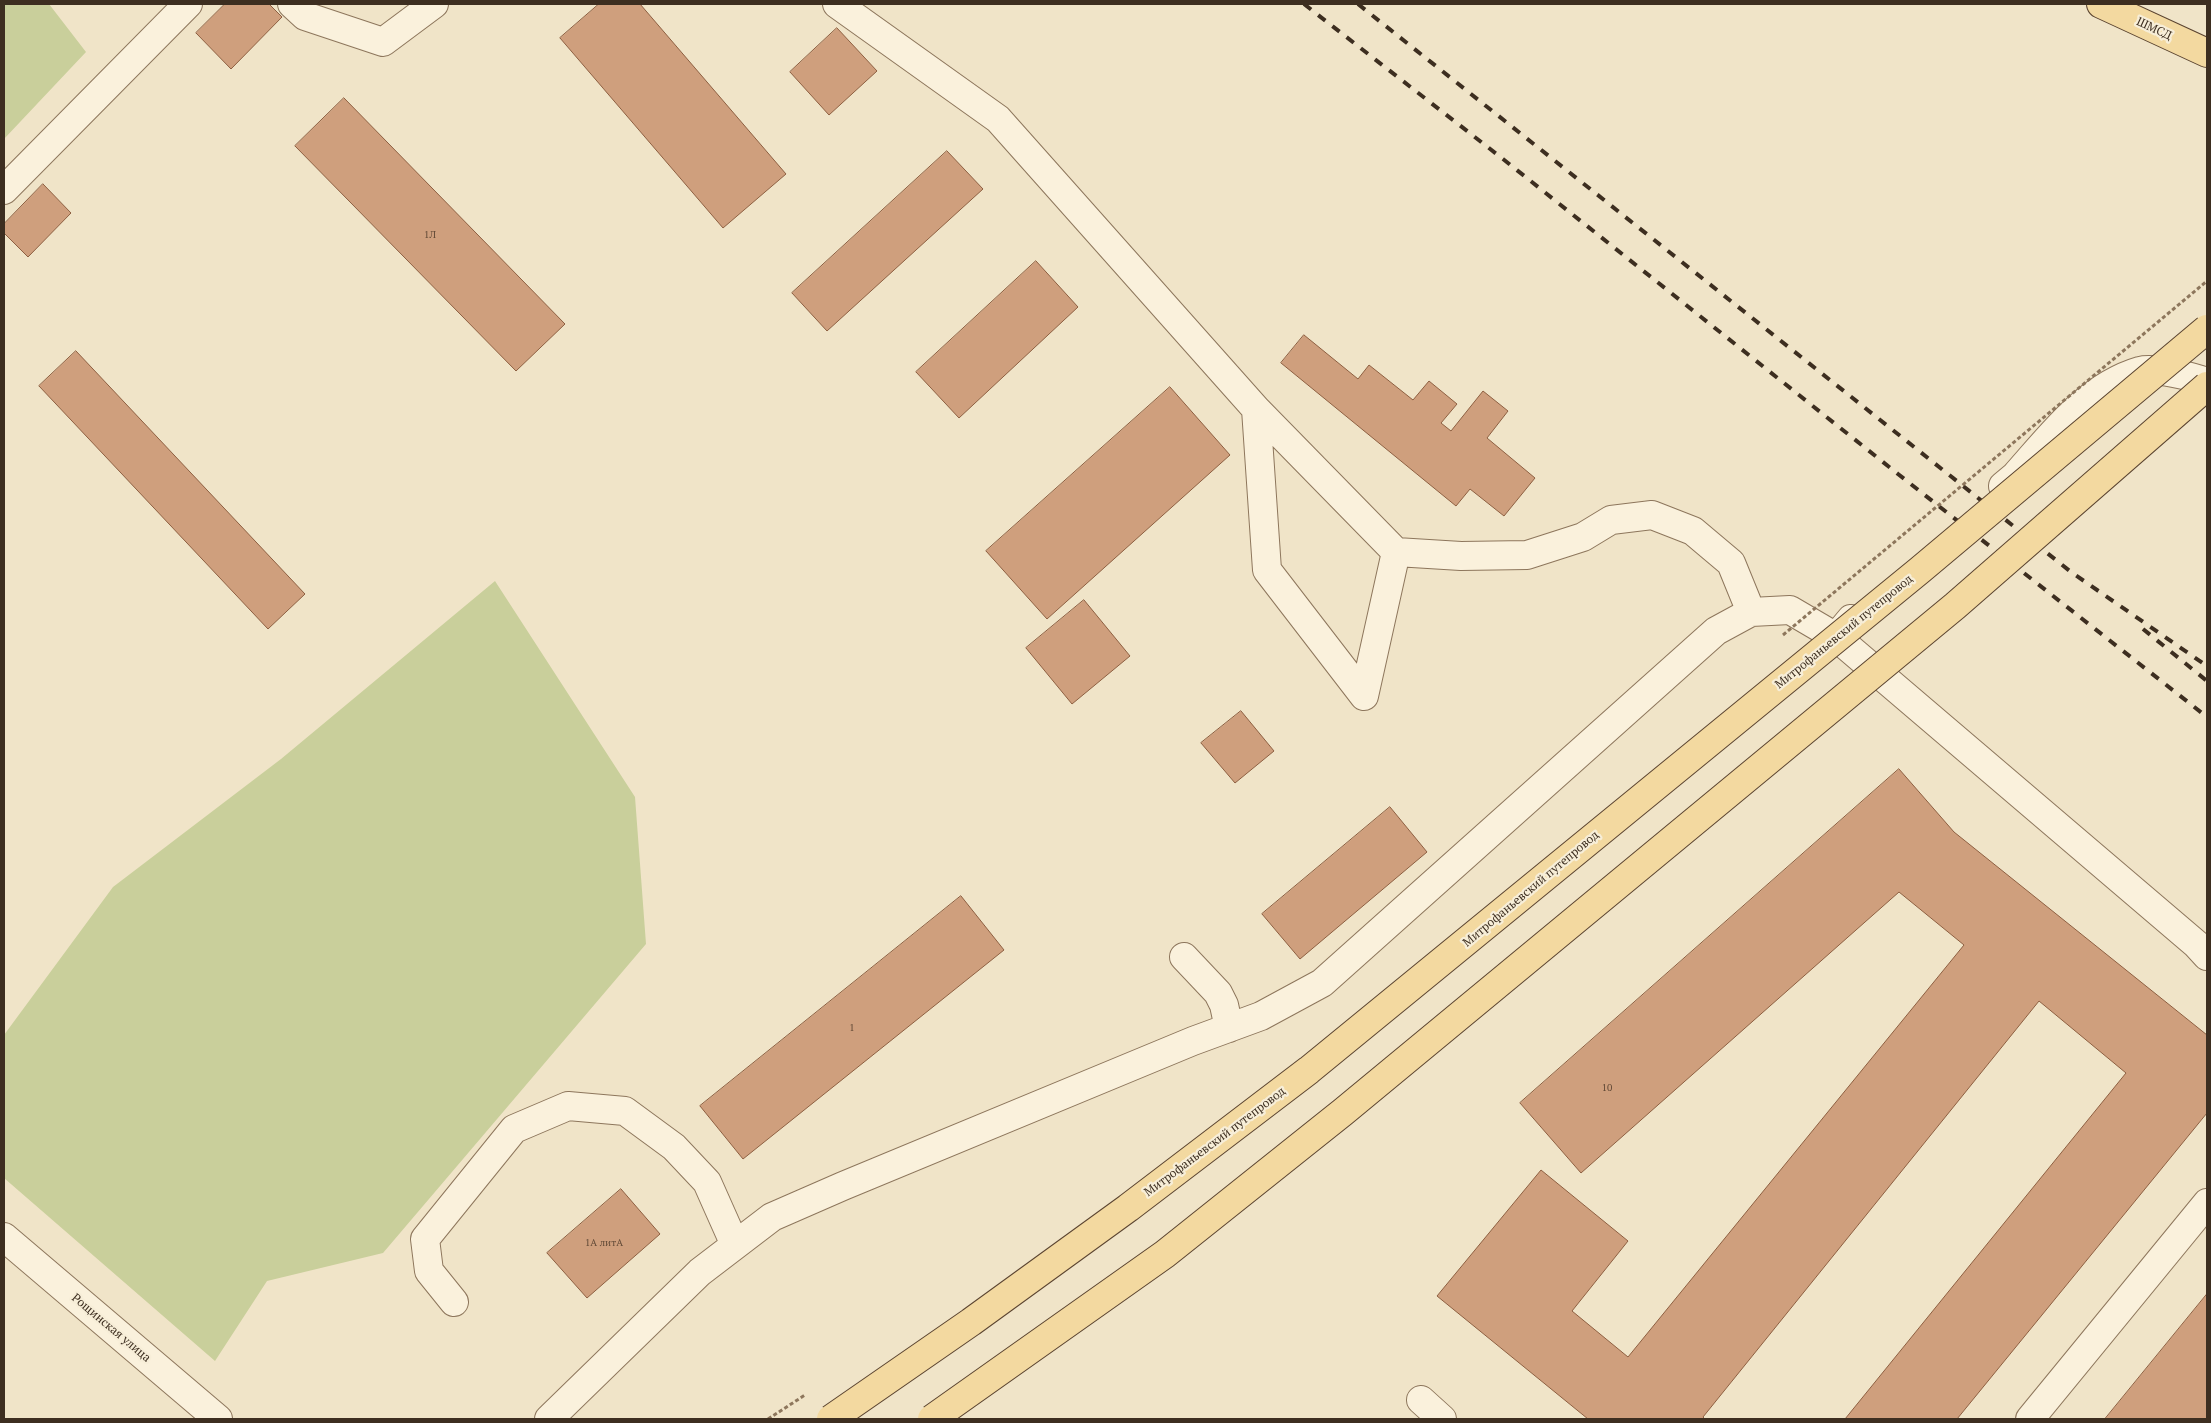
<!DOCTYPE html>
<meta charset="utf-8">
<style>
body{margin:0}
#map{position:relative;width:2211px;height:1423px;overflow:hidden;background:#f0e4c8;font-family:"PT Serif",serif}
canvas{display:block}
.frame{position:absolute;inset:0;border:5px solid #3d2e20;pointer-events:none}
</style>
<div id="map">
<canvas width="2211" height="1423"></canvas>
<div class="frame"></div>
</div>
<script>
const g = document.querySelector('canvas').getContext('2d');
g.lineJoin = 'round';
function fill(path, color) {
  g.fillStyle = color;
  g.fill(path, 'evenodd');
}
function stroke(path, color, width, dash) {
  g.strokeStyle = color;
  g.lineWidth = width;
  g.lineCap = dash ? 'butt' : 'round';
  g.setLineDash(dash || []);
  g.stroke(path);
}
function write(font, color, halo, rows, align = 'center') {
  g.font = font + ' "PT Serif",serif';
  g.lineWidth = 4.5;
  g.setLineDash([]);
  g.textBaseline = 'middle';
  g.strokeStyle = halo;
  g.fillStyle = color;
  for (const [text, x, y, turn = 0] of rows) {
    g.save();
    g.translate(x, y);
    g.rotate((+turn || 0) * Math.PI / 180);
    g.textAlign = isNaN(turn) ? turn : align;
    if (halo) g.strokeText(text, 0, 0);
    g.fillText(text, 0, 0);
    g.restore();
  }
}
fill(new Path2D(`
 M4,4H49L86,52L4,139Z
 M495,581L635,797L646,944L383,1253L267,1281L215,1361L4,1178V1035L113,887L281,759Z`), '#c9cf9b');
const building = new Path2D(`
 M225,4H269L282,17L231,69L196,33Z
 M599,4H640L786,174L723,228L560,38Z
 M837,28L877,71L829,115L790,72Z
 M344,98L565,324L516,371L295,146Z
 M947,151L983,189L827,331L792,293Z
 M43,184L71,213L28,257L4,233V224Z
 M1036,261L1078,307L959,418L916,372Z
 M1304,335L1358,379L1369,365L1413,400L1429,381L1457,404L1441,423L1451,431L1483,391L1508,411L1487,438L1535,478L1504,516L1470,489L1456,506L1281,363Z
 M76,351L305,594L268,629L39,386Z
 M1170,387L1230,455L1047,619L986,551Z
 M1084,600L1130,656L1072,704L1026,648Z
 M1241,711L1274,751L1235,783L1201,743Z
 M1899,769L1954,832L2207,1035V1113L1957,1419H1845L2126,1073L2039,1001L1703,1417L1705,1419H1588L1437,1296L1541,1170L1628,1241L1572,1311L1628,1357L1964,945L1899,892L1581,1173L1520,1103Z
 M1390,807L1427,852L1300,959L1262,914Z
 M961,896L1004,950L743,1159L700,1106Z
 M621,1189L660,1234L587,1298L547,1253Z
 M2207,1294V1419H2105Z`);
fill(building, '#cf9f7d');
stroke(building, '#8d5f41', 1);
const minor = new Path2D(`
 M292,4L305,16L383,42L434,4
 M837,4L998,119L1256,409L1396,552L1364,696
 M4,190L188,4
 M1256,409L1267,570L1364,696
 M2003,486L2015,476C2051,436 2086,387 2140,371C2155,367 2193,377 2207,382
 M1396,552L1461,556L1527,555L1583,537L1611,520L1652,515L1693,531L1731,563L1751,612
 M1836,637L2196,944L2207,956
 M1184,957L1218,993L1224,1005L1229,1028
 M4,1237L218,1419
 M454,1302L429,1271L425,1239L514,1129L568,1106L625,1111L674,1147L707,1182L735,1245
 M1421,1400L1442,1419
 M549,1419L700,1272L772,1217L843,1186L1193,1041L1261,1016L1322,983L1716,631L1751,612L1790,610L1836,637L1851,619
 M2030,1419L2207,1203`);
const major = new Path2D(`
 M2101,4L2207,53`);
stroke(minor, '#8d765c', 30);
stroke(major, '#5b4430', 30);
stroke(minor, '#faf1dc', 28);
stroke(major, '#f3d9a0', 28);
stroke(new Path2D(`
 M1304,4L1503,159L1898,474L2207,717
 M1358,4L2071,572L2207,666
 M2143,629L2207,681`), '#3d2e20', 4, [9, 9]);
const majorBridge = new Path2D(`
 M831,1419L971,1322L1128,1208L1309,1070L1920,570L2207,329
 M932,1419L1165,1254L1343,1112L1955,606L2207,386`);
stroke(majorBridge, '#5b4430', 30, []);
stroke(new Path2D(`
 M1783,635L2207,281
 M768,1419L805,1395`), '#8d765c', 3, [4, 2.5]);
stroke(majorBridge, '#f3d9a0', 28);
write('10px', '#624a37', null, [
 ["1Л",430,235],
 ["1",852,1028],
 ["10",1607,1088],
 ["1А литА",604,1243]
]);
write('12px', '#3d2e20', '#f7eed8', [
 ["ШМСД",2154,29,25],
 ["Митрофаньевский путепровод",1844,632,-39],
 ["Митрофаньевский путепровод",1531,889,-40],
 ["Митрофаньевский путепровод",1215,1142,-37],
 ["Рощинская улица",111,1328,40]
]);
</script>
